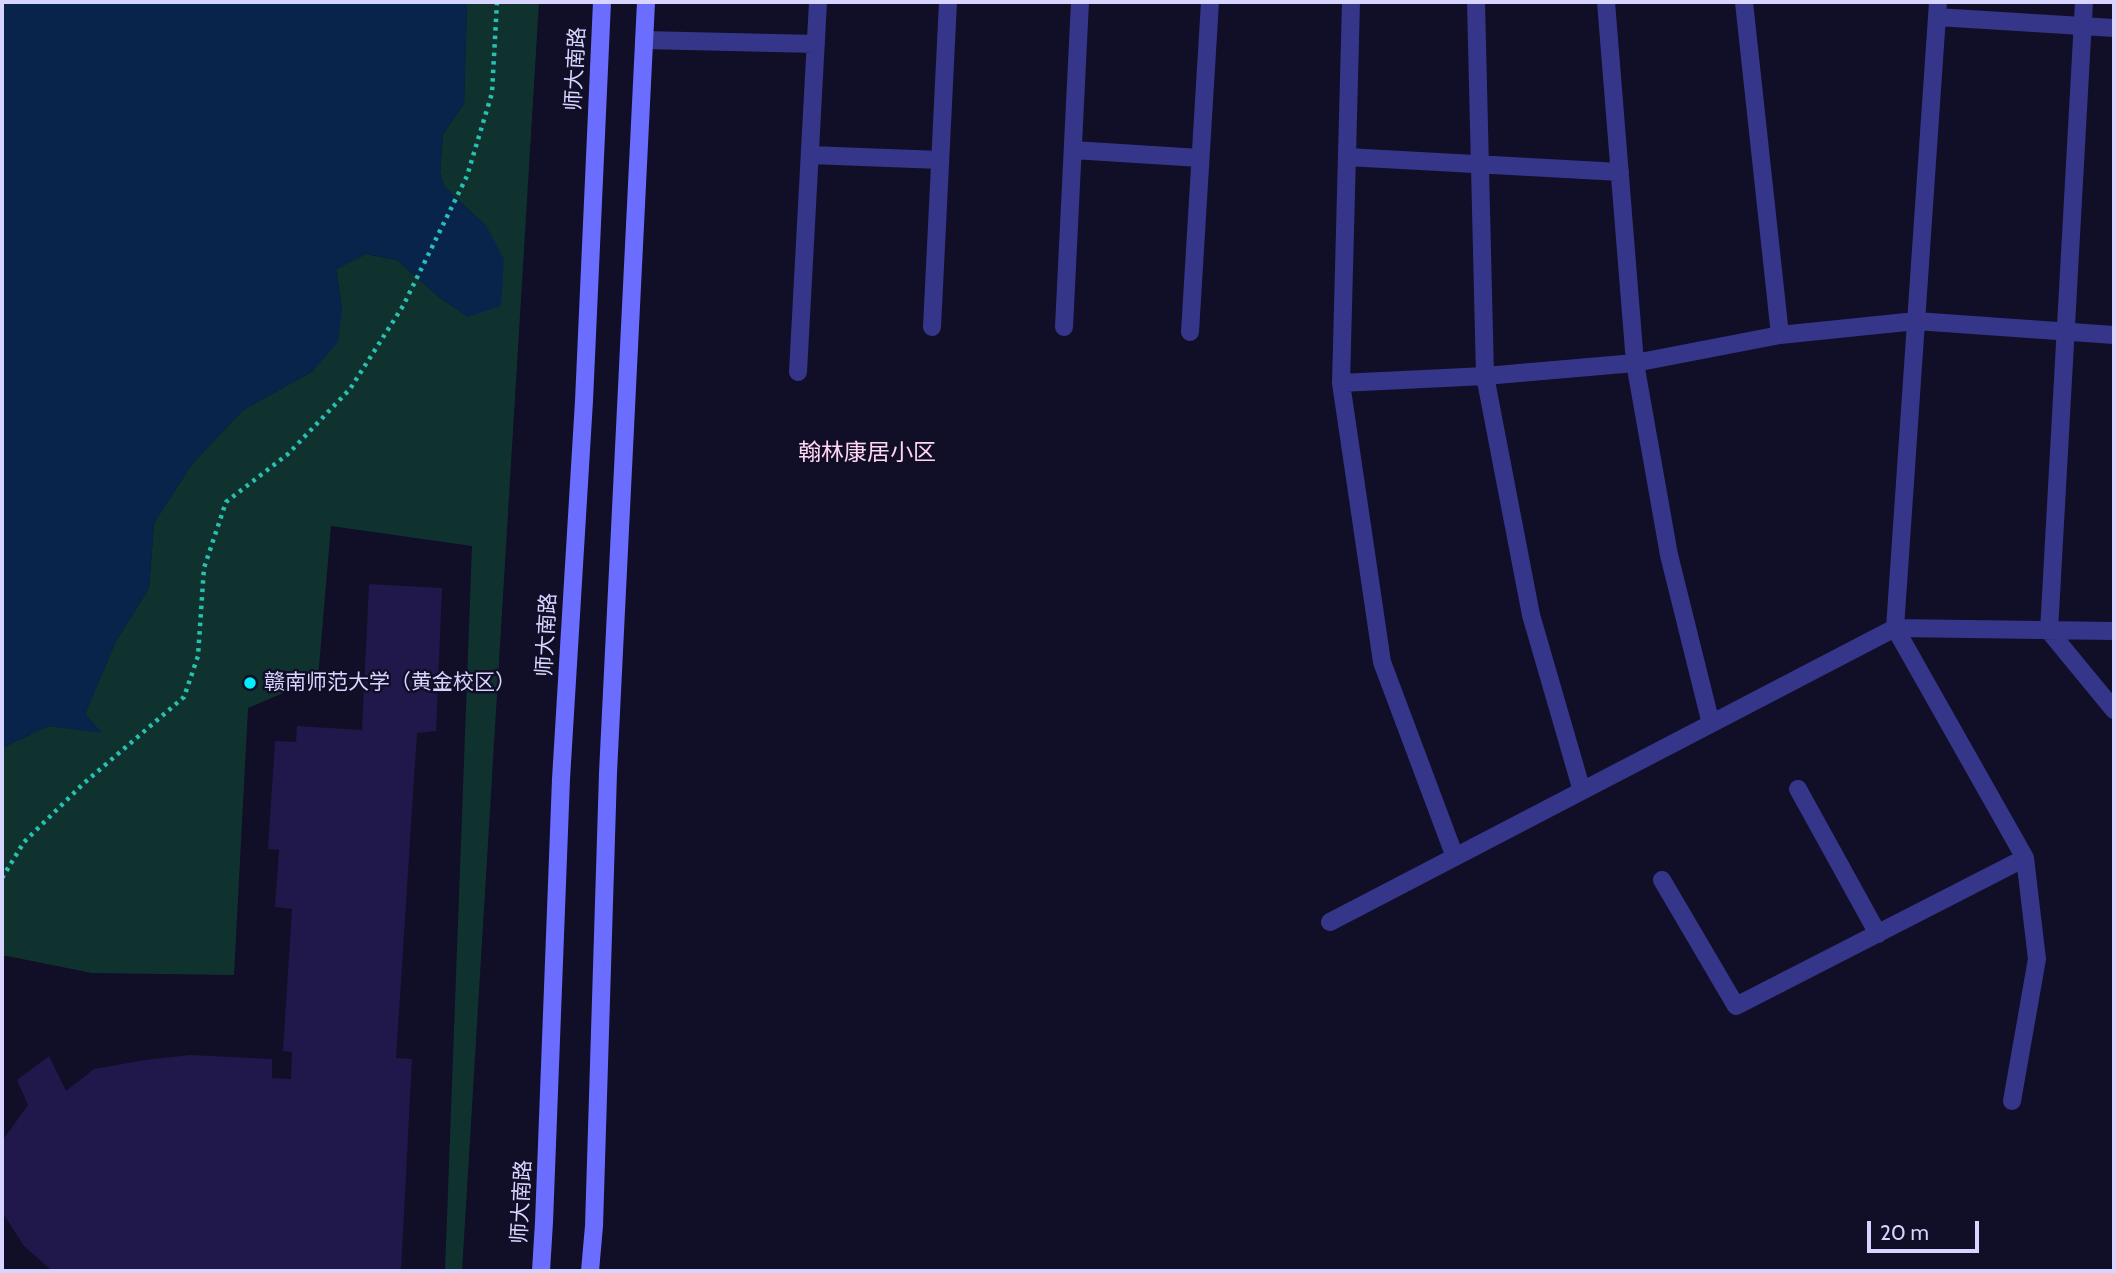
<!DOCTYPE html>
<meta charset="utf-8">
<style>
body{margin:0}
#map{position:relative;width:2116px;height:1273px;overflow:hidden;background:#110e27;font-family:Cabin,sans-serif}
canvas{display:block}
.frame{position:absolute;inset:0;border:4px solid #d7d4ff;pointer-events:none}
.scale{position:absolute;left:1867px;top:1221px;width:112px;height:32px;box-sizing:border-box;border:4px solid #d7d4ff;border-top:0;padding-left:9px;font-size:21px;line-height:24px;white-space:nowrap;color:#d7d4ff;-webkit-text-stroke:5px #110e27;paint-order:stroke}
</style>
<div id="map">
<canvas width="2116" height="1273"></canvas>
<div class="frame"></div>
<div class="scale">20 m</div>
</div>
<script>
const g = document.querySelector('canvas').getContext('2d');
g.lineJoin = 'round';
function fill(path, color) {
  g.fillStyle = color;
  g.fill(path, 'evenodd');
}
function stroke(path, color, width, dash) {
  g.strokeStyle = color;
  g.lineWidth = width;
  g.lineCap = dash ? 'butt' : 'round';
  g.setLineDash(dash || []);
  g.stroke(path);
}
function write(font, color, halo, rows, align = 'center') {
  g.font = font + ' Cabin,"Noto Sans SC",sans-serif';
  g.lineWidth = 5;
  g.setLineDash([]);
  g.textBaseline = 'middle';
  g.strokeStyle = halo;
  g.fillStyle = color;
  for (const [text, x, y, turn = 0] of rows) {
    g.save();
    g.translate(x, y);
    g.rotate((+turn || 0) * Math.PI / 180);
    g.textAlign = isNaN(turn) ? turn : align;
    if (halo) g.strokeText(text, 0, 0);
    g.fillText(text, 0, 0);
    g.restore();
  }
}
fill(new Path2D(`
 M467,2H539L462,1271H445L472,546L331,526L318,678L248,708L234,975L92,973L2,955V748L48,726L101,732L85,714L116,641L149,588L154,523L192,464L243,410L313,371L342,309L336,269L366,254L397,260L440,298L467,316L487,227L444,186L440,173L443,134L464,104Z`), '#10322f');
fill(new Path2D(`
 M2,2H467L464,104L443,134L440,173L444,186L487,227L504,259L501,306L468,317L440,298L397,260L366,254L336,269L342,309L338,342L313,371L243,410L192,464L154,523L149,588L116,641L85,714L102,733L48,726L2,748Z`), '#09244b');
fill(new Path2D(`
 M369,584L442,588L436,731L417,733L396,1058L412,1059L401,1271H52L24,1246L2,1212V1141L28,1105L17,1080L49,1056L66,1091L94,1069L145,1060L190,1055L272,1059V1078L291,1079L292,1052L283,1051L292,909L275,907L279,850L268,849L275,741L296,742L297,726L362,730Z`), '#20184a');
stroke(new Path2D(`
 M2,878L24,842L83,784L184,697L198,656L204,568L226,502L288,454L350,389L403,306L467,176L492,93L497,2`), '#27c0b1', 4.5, [3.5, 5]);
stroke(new Path2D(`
 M1351,2L1341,383L1382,662L1455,857
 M1476,2L1485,376L1531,615L1582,791
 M1606,2L1635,363L1669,555L1711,724
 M1744,2L1780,335
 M1938,2L1895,628L2025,858L2037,959L2012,1101
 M2084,2L2049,631L2114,710
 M1937,17L2114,28
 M644,40L816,44
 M1073,150L1200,158
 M810,155L940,160
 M1347,157L1620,172
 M932,327L948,2
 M1064,327L1080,2
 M1190,332L1210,2
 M798,372L818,2
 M1341,383L1485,376L1635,363L1780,335L1916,321L2114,335
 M1798,789L1878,934
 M1662,880L1736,1006L2025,858
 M1330,922L1895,628L2114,631`), '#353689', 18);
stroke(new Path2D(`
 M541,1271L544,1222L561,779L584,401L602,2
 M590,1271L594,1226L608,773L646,2`), '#6b6dff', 18);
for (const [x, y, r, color] of [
 [250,683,7,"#00f0ff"]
]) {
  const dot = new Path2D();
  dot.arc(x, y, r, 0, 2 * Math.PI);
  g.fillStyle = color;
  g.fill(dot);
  stroke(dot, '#110e27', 2.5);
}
write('21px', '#d7d4ff', '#110e27', [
 ["师大南路",576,69,-87],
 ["师大南路",547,635,-87],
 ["师大南路",522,1202,-87]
]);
write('21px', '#d7d4ff', '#110e27', [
 ["赣南师范大学（黄金校区）",264,683]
], 'left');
write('23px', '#ffd6f2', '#110e27', [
 ["翰林康居小区",867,453]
]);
</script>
